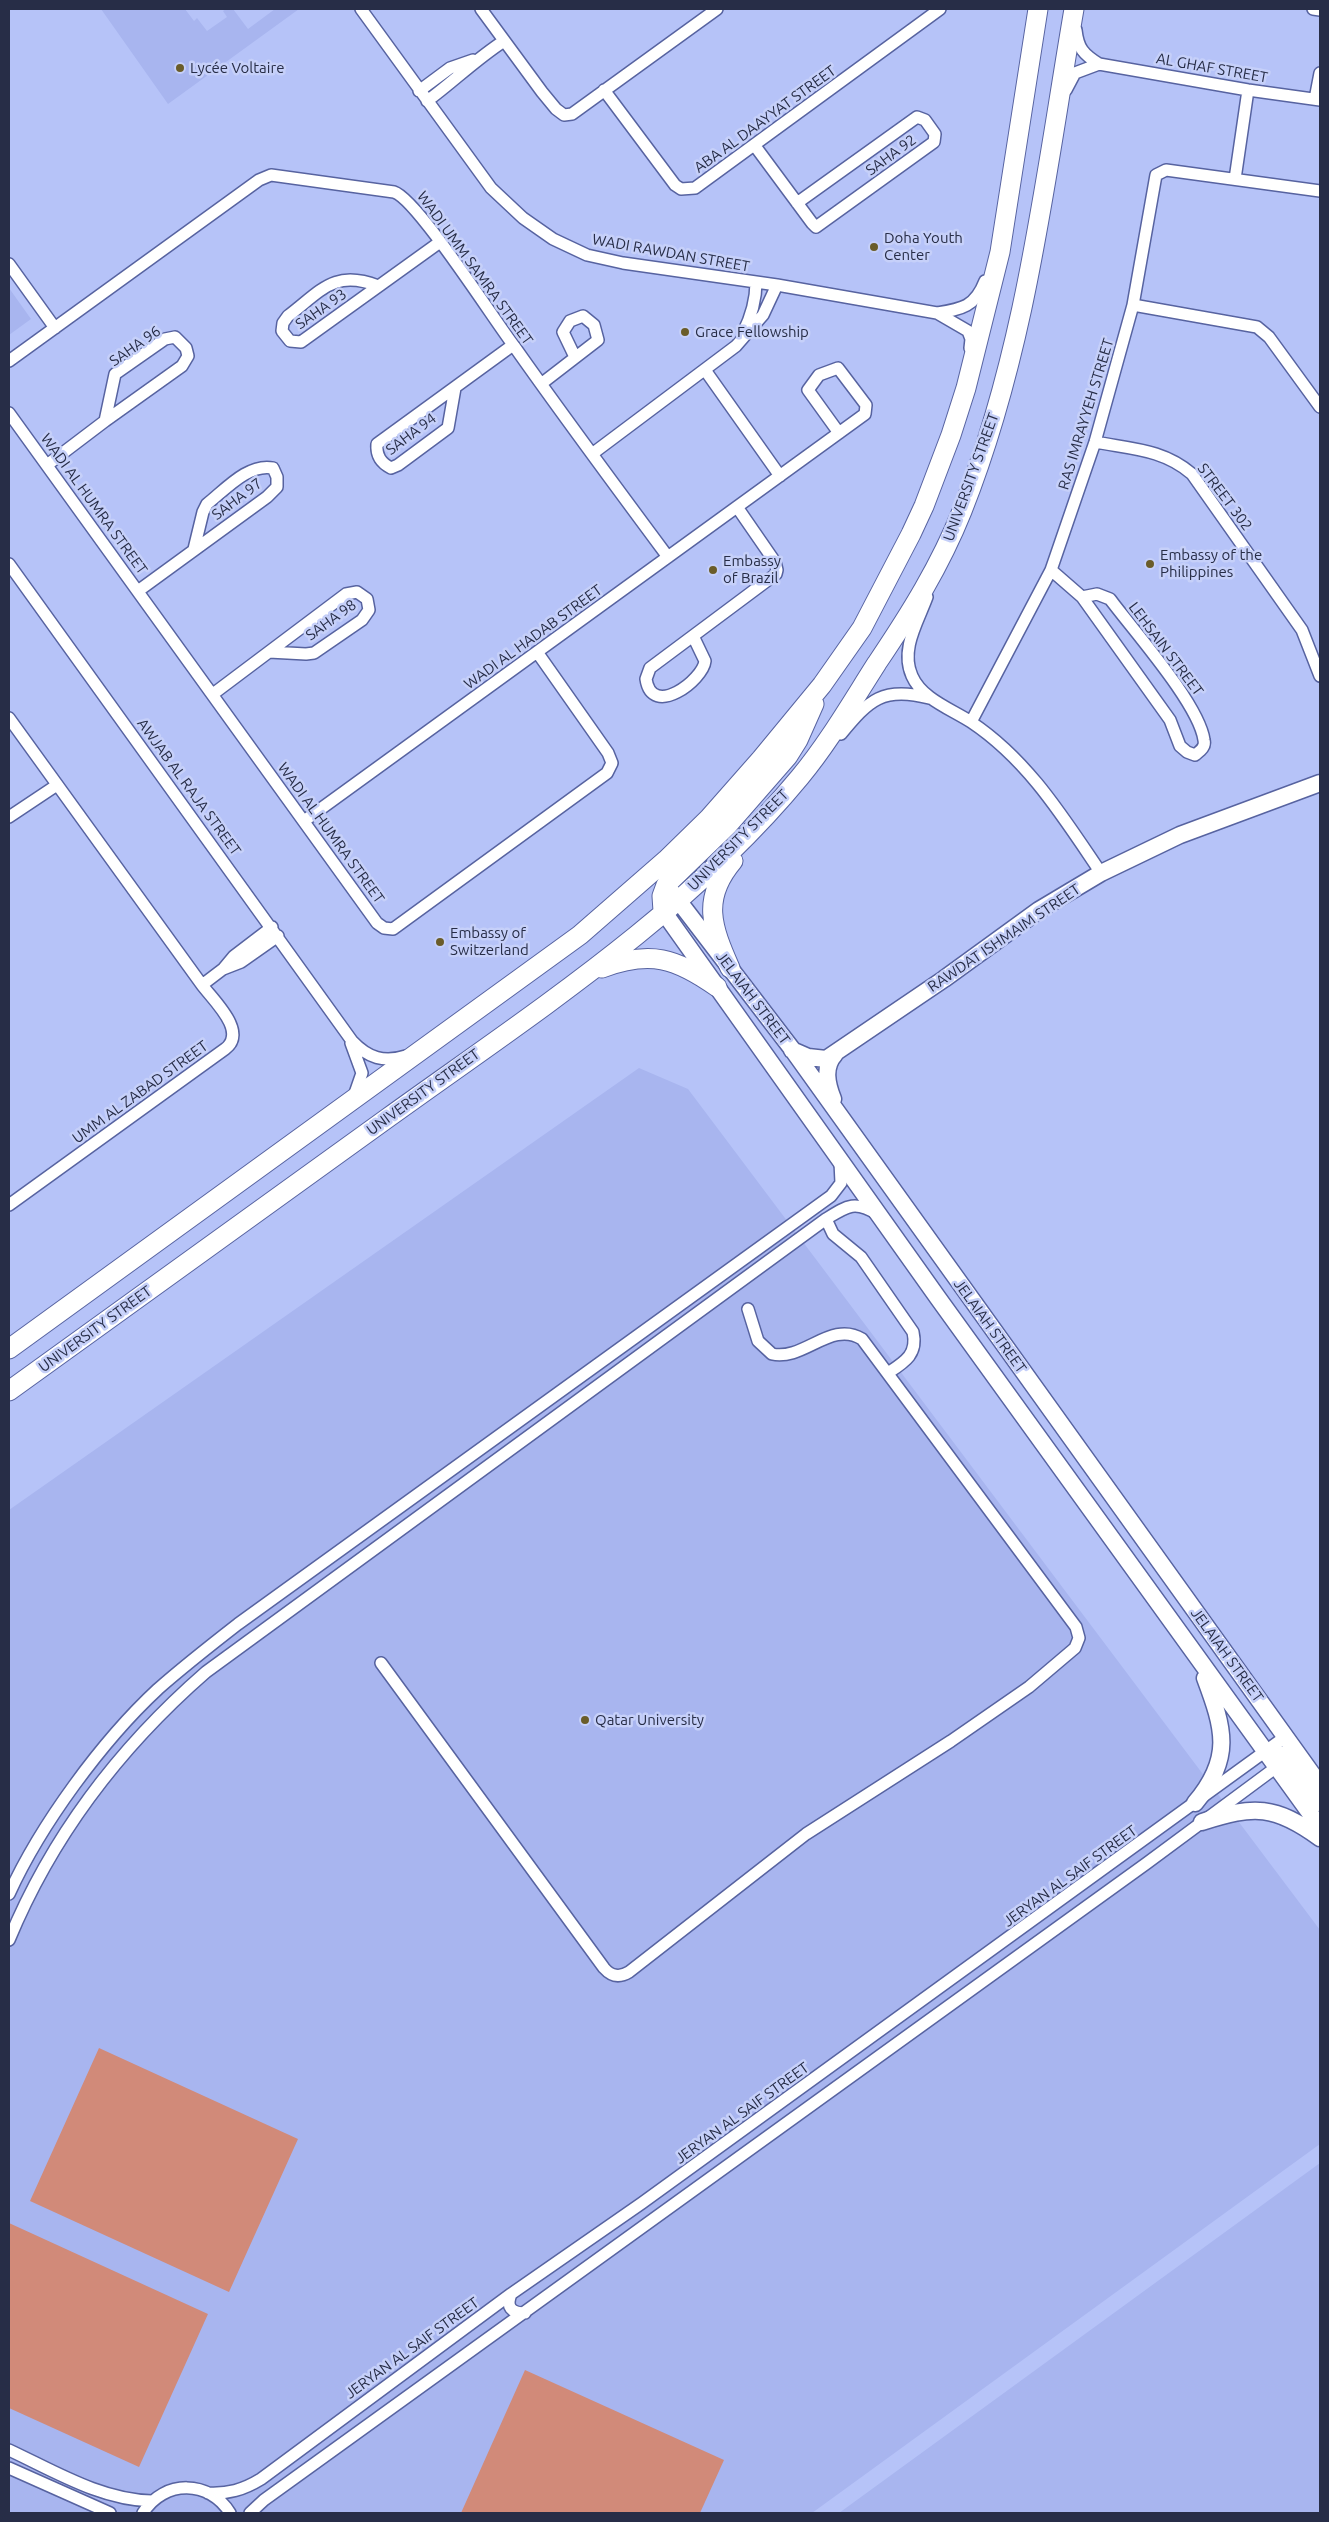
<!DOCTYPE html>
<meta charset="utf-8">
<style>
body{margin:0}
#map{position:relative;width:1329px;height:2522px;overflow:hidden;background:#b6c3f8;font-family:Ubuntu,sans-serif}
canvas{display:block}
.frame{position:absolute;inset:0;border:10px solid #272d47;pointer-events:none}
</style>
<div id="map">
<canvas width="1329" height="2522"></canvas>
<div class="frame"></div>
</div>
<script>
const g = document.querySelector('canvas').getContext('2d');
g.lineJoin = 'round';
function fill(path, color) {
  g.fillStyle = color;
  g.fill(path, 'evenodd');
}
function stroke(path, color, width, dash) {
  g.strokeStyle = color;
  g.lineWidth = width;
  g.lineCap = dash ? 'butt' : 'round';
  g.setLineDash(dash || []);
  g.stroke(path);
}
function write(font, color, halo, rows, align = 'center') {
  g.font = font + ' Ubuntu,sans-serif';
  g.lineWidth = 5;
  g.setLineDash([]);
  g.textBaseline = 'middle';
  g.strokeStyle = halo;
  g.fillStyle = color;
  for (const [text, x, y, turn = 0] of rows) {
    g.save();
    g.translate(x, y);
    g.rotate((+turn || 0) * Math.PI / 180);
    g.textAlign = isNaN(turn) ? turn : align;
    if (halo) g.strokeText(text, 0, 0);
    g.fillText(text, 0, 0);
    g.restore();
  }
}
fill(new Path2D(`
 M101,9H185L194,21L197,18L207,31L227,17L223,11L226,9H233L248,29L275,9H299L168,104Z
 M9,288L31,319L9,335Z
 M639,1068L688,1089L1320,1930V2144L812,2513H9V1510Z
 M1320,2163V2513H839Z`), '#a8b5ef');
fill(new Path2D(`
 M99,2048L298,2139L229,2292L30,2201Z
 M9,2223L208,2314L139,2467L9,2408Z
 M525,2370L724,2460L700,2513H461Z`), '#d18a79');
const street = new Path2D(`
 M361,9L491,188L523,218L553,239L587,255L623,263L777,285L937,313L968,331L971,339L970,348
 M481,9L542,92L556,109L564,115L572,114L717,9
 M1313,9L1320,10
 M1076,30C1078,48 1083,54 1099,64L1248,90L1320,100
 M604,90L675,185L681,189L695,188L940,9
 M1066,90L1075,73L1099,64
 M419,91L450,68L473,60
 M1315,99L1320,73
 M427,101C453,82 476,59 504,41
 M755,146L812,223L816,227L934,142L935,134L925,120L917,117L797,203
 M1235,179L1248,90
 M9,264L55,328
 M378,286C334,269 321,291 288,316L283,323L282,331L290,341L301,342L440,242
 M1133,305L1257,327L1269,337L1320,407
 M937,313C962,309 975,307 985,281
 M743,333C751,317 756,301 756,282
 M9,361L259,180L271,175L394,192C417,199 494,320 514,346C564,417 616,487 668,557
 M705,370L780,476
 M541,384L598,340L594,325L583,316L570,321L563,332L575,357
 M455,388L448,428L398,465L391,468C381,463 376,456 377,444L513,345
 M9,413L377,923L384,928L393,929L607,773L612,763L608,753L537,652
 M1095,442C1131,449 1163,449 1192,474L1302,630L1320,676
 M592,454L736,346L763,315L777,285
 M47,465L105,421L182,366L188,356L186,348L175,337L165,339L115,374L105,421
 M9,564L352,1041C368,1058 384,1063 406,1056
 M1051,570L1082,597L1170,720L1180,746L1187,752L1195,755C1200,751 1206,747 1204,740C1199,704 1133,630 1110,599L1097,594L1082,597
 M138,591L267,497L277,487V477L273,468C248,463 225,490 207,504L203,512L194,549
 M927,597C918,622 900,649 912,676C922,699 951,709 971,722C1028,760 1063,817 1101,873
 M693,636L705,661C703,680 652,719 646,679L650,668L776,574L777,570L775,562L737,507
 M213,694L346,594L357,592L367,599L369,610L362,620L314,653L306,654L269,652
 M9,718L202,985C214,1001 248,1032 225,1049L9,1205
 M971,722L1051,570L1095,442L1133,305L1156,175L1166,170L1320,191
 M841,734C869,700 883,686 929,698
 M9,817L57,785
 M304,821L865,414L866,405L838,368L819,375L808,390L839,433
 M224,968L234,956L272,927
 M202,985L223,969L241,962L278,936
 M351,1043L362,1073L354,1096
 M826,1219L833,1234L861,1257L913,1332C918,1354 905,1362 888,1373
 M381,1663L604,1968C611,1976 619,1978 629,1972L806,1834L951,1741L1029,1687L1075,1648L1079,1638L1076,1627L862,1339C831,1320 804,1361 772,1354L758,1341L748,1309
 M9,1894C41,1824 102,1741 158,1689C184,1666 211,1645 238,1624L831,1196L841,1183L840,1162
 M9,1940C52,1836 121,1746 206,1672L826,1219C847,1206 855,1200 877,1214
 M511,2294C506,2307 511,2313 525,2313
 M9,2450C54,2471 101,2500 152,2501
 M9,2468L110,2513
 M208,2493C228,2494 243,2490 261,2479L511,2294L642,2203L1285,1737
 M143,2513C164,2479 210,2480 230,2513
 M250,2513L264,2500L1147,1863L1282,1763`);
const secondary = new Path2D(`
 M671,891L792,1049L1320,1785
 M663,911L938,1298L1320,1827
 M792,1050L808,1057L826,1059L944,979L1039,910L1101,873L1180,835L1320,783
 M833,1099C827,1084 823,1067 835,1054
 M1265,1751C1288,1747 1308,1787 1320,1803
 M1195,1803C1233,1758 1224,1729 1205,1678
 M1202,1822C1254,1805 1275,1805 1320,1838`);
const primary = new Path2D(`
 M663,911L662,896L666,885L727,826L788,756L798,740L814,704
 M602,968C650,950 676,958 717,987
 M730,968C712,927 701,899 733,861
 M9,1349L580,935L666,860L709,818L761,759L822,685L862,628L911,534L924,506L951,435L966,388L1000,252L1038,9
 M9,1391C136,1300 262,1208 389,1117C532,1014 687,914 800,777C829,742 852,702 877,663C910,614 940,566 962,511C1026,350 1045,178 1074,9`);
stroke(street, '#5763a0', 14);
stroke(secondary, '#5763a0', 19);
stroke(primary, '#5763a0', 21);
stroke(street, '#fff', 11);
stroke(secondary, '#fff', 16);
stroke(primary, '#fff', 19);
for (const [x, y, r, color] of [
 [180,68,5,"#6a5c29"],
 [874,247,5,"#6a5c29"],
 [685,332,5,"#6a5c29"],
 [1150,564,5,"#6a5c29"],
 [713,570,5,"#6a5c29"],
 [440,942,5,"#6a5c29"],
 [585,1720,5,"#6a5c29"]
]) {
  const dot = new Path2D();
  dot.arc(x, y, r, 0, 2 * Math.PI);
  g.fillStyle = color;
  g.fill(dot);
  stroke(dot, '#c6d0f9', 2);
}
write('15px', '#272d47', '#c6d0f9', [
 ["Lycée Voltaire",190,68],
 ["Doha Youth",884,238],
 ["Center",884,255],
 ["Grace Fellowship",695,332],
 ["Embassy of the",1160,555],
 ["Philippines",1160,572],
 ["Embassy",723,561],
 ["of Brazil",723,578],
 ["Embassy of",450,933],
 ["Switzerland",450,950],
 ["Qatar University",595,1720]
], 'left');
write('15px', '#272d47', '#c6d0f9', [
 ["AL GHAF STREET",1212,68,10],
 ["ABA AL DAAYYAT STREET",765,119,-36],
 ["SAHA 92",891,155,-36],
 ["WADI RAWDAN STREET",671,253,10],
 ["WADI UMM SAMRA STREET",475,268,54],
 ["SAHA 93",321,309,-35],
 ["SAHA 96",135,346,-35],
 ["RAS IMRAYYEH STREET",1086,414,-73],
 ["SAHA 94",411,434,-37],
 ["UNIVERSITY STREET",971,477,-70],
 ["STREET 302",1225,497,53],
 ["SAHA 97",237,499,-37],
 ["WADI AL HUMRA STREET",94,504,54],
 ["SAHA 98",331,620,-36],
 ["WADI AL HADAB STREET",533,637,-36],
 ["LEHSAIN STREET",1166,649,53],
 ["AWJAB AL RAJA STREET",189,787,54],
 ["WADI AL HUMRA STREET",331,833,54],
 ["UNIVERSITY STREET",738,840,-45],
 ["RAWDAT ISHMAIM STREET",1004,938,-34],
 ["JELAIAH STREET",753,998,53],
 ["UMM AL ZABAD STREET",140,1092,-36],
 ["UNIVERSITY STREET",423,1092,-36],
 ["JELAIAH STREET",990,1326,54],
 ["UNIVERSITY STREET",95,1329,-36],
 ["JELAIAH STREET",1227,1655,54],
 ["JERYAN AL SAIF STREET",1070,1876,-36],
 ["JERYAN AL SAIF STREET",742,2113,-36],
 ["JERYAN AL SAIF STREET",412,2348,-36]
]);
</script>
